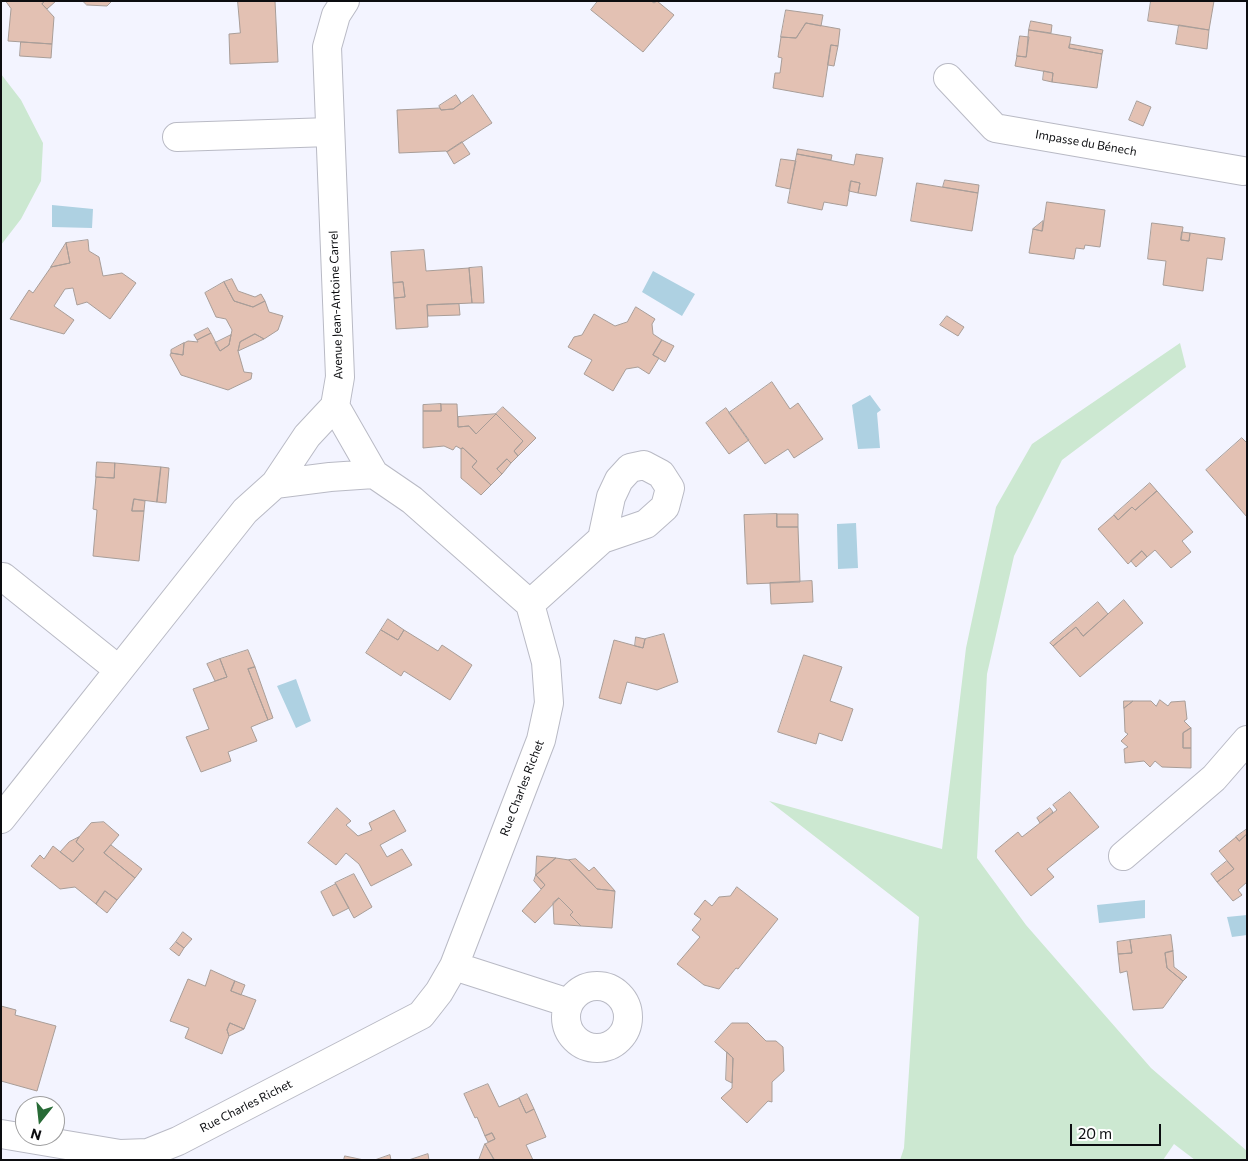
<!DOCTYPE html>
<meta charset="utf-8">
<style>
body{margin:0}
#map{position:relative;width:1248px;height:1161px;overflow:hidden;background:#f3f4ff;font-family:Commissioner,sans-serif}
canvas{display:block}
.frame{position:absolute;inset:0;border:2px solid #0c0d10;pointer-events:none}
.north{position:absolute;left:15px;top:1096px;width:50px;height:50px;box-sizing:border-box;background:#fff;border:1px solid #9e9e9f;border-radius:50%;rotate:196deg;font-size:14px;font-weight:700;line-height:20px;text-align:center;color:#0c0d10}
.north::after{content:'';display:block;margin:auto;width:18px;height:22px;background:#286b36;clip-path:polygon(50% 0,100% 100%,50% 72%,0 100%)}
.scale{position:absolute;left:1070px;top:1124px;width:91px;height:22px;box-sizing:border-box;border:2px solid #0c0d10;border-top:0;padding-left:6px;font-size:15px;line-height:18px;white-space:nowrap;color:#0c0d10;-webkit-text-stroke:4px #fff;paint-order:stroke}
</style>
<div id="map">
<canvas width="1248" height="1161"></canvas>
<div class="frame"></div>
<div class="north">N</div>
<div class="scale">20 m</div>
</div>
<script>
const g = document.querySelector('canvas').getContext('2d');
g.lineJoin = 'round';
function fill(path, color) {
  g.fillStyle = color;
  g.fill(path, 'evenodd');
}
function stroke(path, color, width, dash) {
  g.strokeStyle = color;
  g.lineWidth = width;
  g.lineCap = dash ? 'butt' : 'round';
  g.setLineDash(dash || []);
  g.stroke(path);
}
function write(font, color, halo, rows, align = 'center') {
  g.font = font + ' Commissioner,sans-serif';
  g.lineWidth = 4.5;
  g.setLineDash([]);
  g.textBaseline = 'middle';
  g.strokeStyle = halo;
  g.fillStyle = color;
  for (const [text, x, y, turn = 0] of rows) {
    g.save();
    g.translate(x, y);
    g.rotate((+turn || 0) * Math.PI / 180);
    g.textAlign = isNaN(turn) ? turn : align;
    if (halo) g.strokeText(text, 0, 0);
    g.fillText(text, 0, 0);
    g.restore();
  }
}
fill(new Path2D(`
 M1,74L21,100L43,143L41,181L21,219L1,245Z
 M1180,343L1186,367L1062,460L1014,556L987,674L977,858L1026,925L1151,1068L1247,1151V1160H1195L1174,1144L1163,1160H900L904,1148L919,917L769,801L942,849L966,648L996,507L1032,444Z`), '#cce8d1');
fill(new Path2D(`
 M52,205L93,209L92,228L52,227Z
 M653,271L695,294L682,316L642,292Z
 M870,395L881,410L877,413L880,448L858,449L852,405Z
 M856,523L858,568L838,569L837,524Z
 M296,679L311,721L296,728L277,686Z
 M1145,900V918L1099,923L1097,905Z
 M1247,915V935L1232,937L1227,917Z`), '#aed1e2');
const building = new Path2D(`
 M6,1H45L42,4L54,17L52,44L8,41L11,9Z
 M45,1H56L47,9L42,4Z
 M83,1H112L107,6L87,5Z
 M238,1H275L278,62L230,64L229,34L240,33Z
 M598,1H651L654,3L657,1L674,15L643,52L591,10Z
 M1151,1H1214L1209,30L1148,21Z
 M786,10L823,15L821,26L806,23L796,38L781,37Z
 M1031,21L1052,25L1051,33L1029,30Z
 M806,23L840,29L838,46L831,45L823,97L773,88L775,73H780L782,58L778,57L781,37L796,38Z
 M1179,25L1209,30L1207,49L1176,44Z
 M1029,30L1071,37L1069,48L1102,54L1097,88L1052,82L1053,73L1015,66L1017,56L1026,57Z
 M1020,36L1029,37L1026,57L1017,56Z
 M21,42L52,44L51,58L20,56Z
 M1070,44L1103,50L1102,54L1069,48Z
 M831,45L838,46L834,66L828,65Z
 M1044,71L1053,73L1052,82L1043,80Z
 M456,95L461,103L453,109L441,110L439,106Z
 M473,95L492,123L447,152L446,151L399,153L397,110L440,108L441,110L453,109Z
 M1137,101L1151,107L1143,126L1129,120Z
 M462,142L470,154L454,164L447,152Z
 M798,149L832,155L831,160L797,154Z
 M797,154L854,165L856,154L883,158L876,196L858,193L860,183L851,181L847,206L824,202L822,210L788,203Z
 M781,159L796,161L790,189L776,186Z
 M945,180L979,185L978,193L943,187Z
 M851,181L860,183L858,193L849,191Z
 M917,183L978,193L972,231L911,221Z
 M1047,202L1105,210L1100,247L1085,245L1084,249L1076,248L1074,259L1029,253L1033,229L1042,231Z
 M1043,221L1042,231L1033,229Z
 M1152,223L1183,227L1181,240L1189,241L1190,233L1225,238L1222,260L1207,258L1203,291L1163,285L1166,261L1148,259Z
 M1182,232L1190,233L1189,241L1181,240Z
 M88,240L89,251L99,257L103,276L122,273L136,283L110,319L87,302L77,305L73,288L65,289L54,306L74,320L64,334L10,319L29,290L33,293L51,267L70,263L66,243Z
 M66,243L70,263L51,267Z
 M424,250L426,271L469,268L472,303L427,305L428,327L396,329L394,298L405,297L403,282L393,283L391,252Z
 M482,267L484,303H472L469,268Z
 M232,279L238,291L255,297L261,294L265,301L253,307L234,301L224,282Z
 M224,282L234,301L253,307L265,301L269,312L283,316L278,330L264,339L255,334L240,342L238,351L244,372L252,373L251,379L228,390L181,375L170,355L171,353L183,355L184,343L188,341L198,342L197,340L211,333L220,351L229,345L232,330L226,319L216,317L205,293Z
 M403,282L405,297L394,298L393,283Z
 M459,304L460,315L428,316L427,305Z
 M636,307L655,319L652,324L653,334L662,340L653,355L659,358L649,374L638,367L626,369L613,391L584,374L592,360L568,347L574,337L582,335L594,314L615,326L627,322Z
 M947,316L964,327L958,336L940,325Z
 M208,328L211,333L197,340L194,335Z
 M255,334L264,339L238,351L240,342Z
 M231,335L229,345L220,351L215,343Z
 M662,340L674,346L665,362L653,355Z
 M184,343L183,355L171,353V350Z
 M772,382L790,409L798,403L823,439L794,458L788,449L765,464L729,413Z
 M441,404H457L458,427L469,426L476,434L496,414L523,441L514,451L518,456L511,463L507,459L497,469L502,474L491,485L472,467L477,461L463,448L461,449L456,446L453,450L444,446L423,448V411H441Z
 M441,404V411H423V405Z
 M503,407L536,438L518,456L514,451L523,441L496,414Z
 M726,408L749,440L729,454L706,423Z
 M496,414L476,434L469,426L458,427V417Z
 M1242,438L1247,443V517L1206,470Z
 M463,448L477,461L472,467L491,485L481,495L461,478V449Z
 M507,459L511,463L502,474L497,469Z
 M97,462L115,463L114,478L96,477Z
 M115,463L161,467L157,502L134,499L132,511H144L139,561L93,556L97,510L93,509L96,477L114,478Z
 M161,467L169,468L166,503L157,502Z
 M1150,483L1157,491L1135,510L1132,507L1118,520L1114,515Z
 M1157,491L1193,532L1182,541L1191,552L1171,568L1155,550L1147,557L1142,551L1128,564L1098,529L1114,515L1118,520L1132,507L1135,510Z
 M134,499L145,501L144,511H132Z
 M777,514V527H798L800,582L747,584L744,515Z
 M777,514H798V527H777Z
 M1142,551L1147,557L1136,567L1131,561Z
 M812,581L813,602L771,604L770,583Z
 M1124,600L1143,623L1080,677L1053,646L1076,627L1083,636Z
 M1098,602L1108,614L1083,636L1076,627L1053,646L1050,643Z
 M388,619L404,630L398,640L381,630Z
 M381,630L398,640L404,630L438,651L442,645L472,665L450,700L404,671L401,676L366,653Z
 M664,634L678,682L657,690L627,682L621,704L599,698L614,640L643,648L645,639Z
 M636,637L645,639L643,648L635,646Z
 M248,650L255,667L248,669L268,720L251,727L257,741L228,752L231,761L201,772L186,737L209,729L193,689L227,677L220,659Z
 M804,655L842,667L830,701L853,709L842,741L819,733L816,744L778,732Z
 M220,659L227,677L215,681L207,664Z
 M255,667L273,718L268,720L248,669Z
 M1160,700L1168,706L1171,702L1185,701L1187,719L1184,721L1191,728L1183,733V748H1191V768L1162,767L1155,761L1150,767L1144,761L1125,763L1124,749L1128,747L1121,741L1128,734L1125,732L1124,708L1133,701H1151L1156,706Z
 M1124,701H1133L1124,708Z
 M1191,728V748H1183V733Z
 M1070,792L1099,827L1047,869L1054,877L1031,896L995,851L1018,832L1022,837L1040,823L1057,810L1053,805Z
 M337,808L351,821L346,825L358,836L372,830L369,823L394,810L406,831L380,845L387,857L402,849L412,865L371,886L359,864L346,853L336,865L308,843Z
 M1050,808L1053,812L1040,823L1037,818Z
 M104,822L119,835L104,853L135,878L117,900L105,891L96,904L75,887L60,889L31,866L40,855L44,859L53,846L73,862L84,849L76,842L79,837L91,823Z
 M1247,829V834L1239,841L1236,837Z
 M1247,834V882L1238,890L1242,895L1233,901L1217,882L1234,869L1219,851L1236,837L1239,841Z
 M79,837L76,842L84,849L73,862L60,852L69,842Z
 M111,845L142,869L135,878L104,853Z
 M537,856L556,858L536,875Z
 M556,858L569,860L597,889L615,891L612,928L581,926L570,915L573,912L559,898L535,923L522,911L545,885L536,875Z
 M576,859L589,871L594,867L615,891L597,889L569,860Z
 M1227,861L1234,869L1217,882L1211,874Z
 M354,874L372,907L354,918L335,883Z
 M536,875L545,885L541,889L534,881Z
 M336,884L349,908L333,916L321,892Z
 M737,887L778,919L738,969L736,968L719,989L704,985L677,964L700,937L692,930L701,919L694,914L705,900L712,906L719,897L730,896Z
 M105,891L117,900L107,913L96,904Z
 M559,898L573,912L570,915L581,926L554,924L553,903Z
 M183,932L192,939L184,948L176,942Z
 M1171,935L1173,951L1165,953L1167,968L1183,981L1163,1008L1133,1010L1127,971L1120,973L1118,954L1132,953L1130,940Z
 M1130,940L1132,953L1118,954L1117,942Z
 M176,942L184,948L179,956L170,949Z
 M1173,951L1174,967L1187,977L1183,981L1167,968L1165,953Z
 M211,970L235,981L231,991L256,1000L244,1029L230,1023L227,1030L229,1036L222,1054L185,1038L189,1028L170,1021L188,979L205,986Z
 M235,981L245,985L241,995L231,991Z
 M1,1006L16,1010L15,1015L56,1026L37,1091L1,1081Z
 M230,1023L244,1029L229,1036L227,1030Z
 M732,1023H748L766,1041H776L783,1047L784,1071L772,1082V1102L768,1101L747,1123L721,1098L732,1088L733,1058L715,1042Z
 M727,1052L733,1058L732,1083L726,1080Z
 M488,1084L499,1107L519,1098L526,1113L534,1109L546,1137L526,1145L533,1160H494L485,1144L495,1139L492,1133L485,1136L477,1117L475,1118L464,1094Z
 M527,1094L534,1109L526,1113L519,1098Z
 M492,1133L495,1139L488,1142L485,1136Z
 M485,1144L494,1159V1160H479Z
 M428,1154L429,1160H409Z
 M390,1155L391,1160H375Z
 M345,1156L364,1160H344Z`);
fill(building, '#e3c1b3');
stroke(building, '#a89d98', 1);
const minor = new Path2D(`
 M948,78L995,128L1243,171
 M177,137L330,132
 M275,484L330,477L374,474
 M3,577L119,670
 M530,604L602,539L611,497L619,480L630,468L644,465L661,474L670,488L665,507L646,524L602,539
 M1,819L245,511L275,484L307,436L335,406L340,377L327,47L336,15L345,1
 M1123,856L1214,778L1247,740
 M454,966L569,1003
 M566 1017a31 31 0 1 1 62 0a31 31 0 1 1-62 0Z
 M1,1134L120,1154L148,1153L178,1141L421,1015L439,992L454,966L541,740L549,703L546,662L530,604L412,500L374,474L335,406`);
stroke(minor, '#b9bac5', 30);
stroke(minor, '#fff', 28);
write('12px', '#0c0d10', '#fff', [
 ["Impasse du Bénech",1086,143,10],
 ["Avenue Jean-Antoine Carrel",336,305,-92],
 ["Rue Charles Richet",522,788,-69],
 ["Rue Charles Richet",246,1106,-27]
]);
</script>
